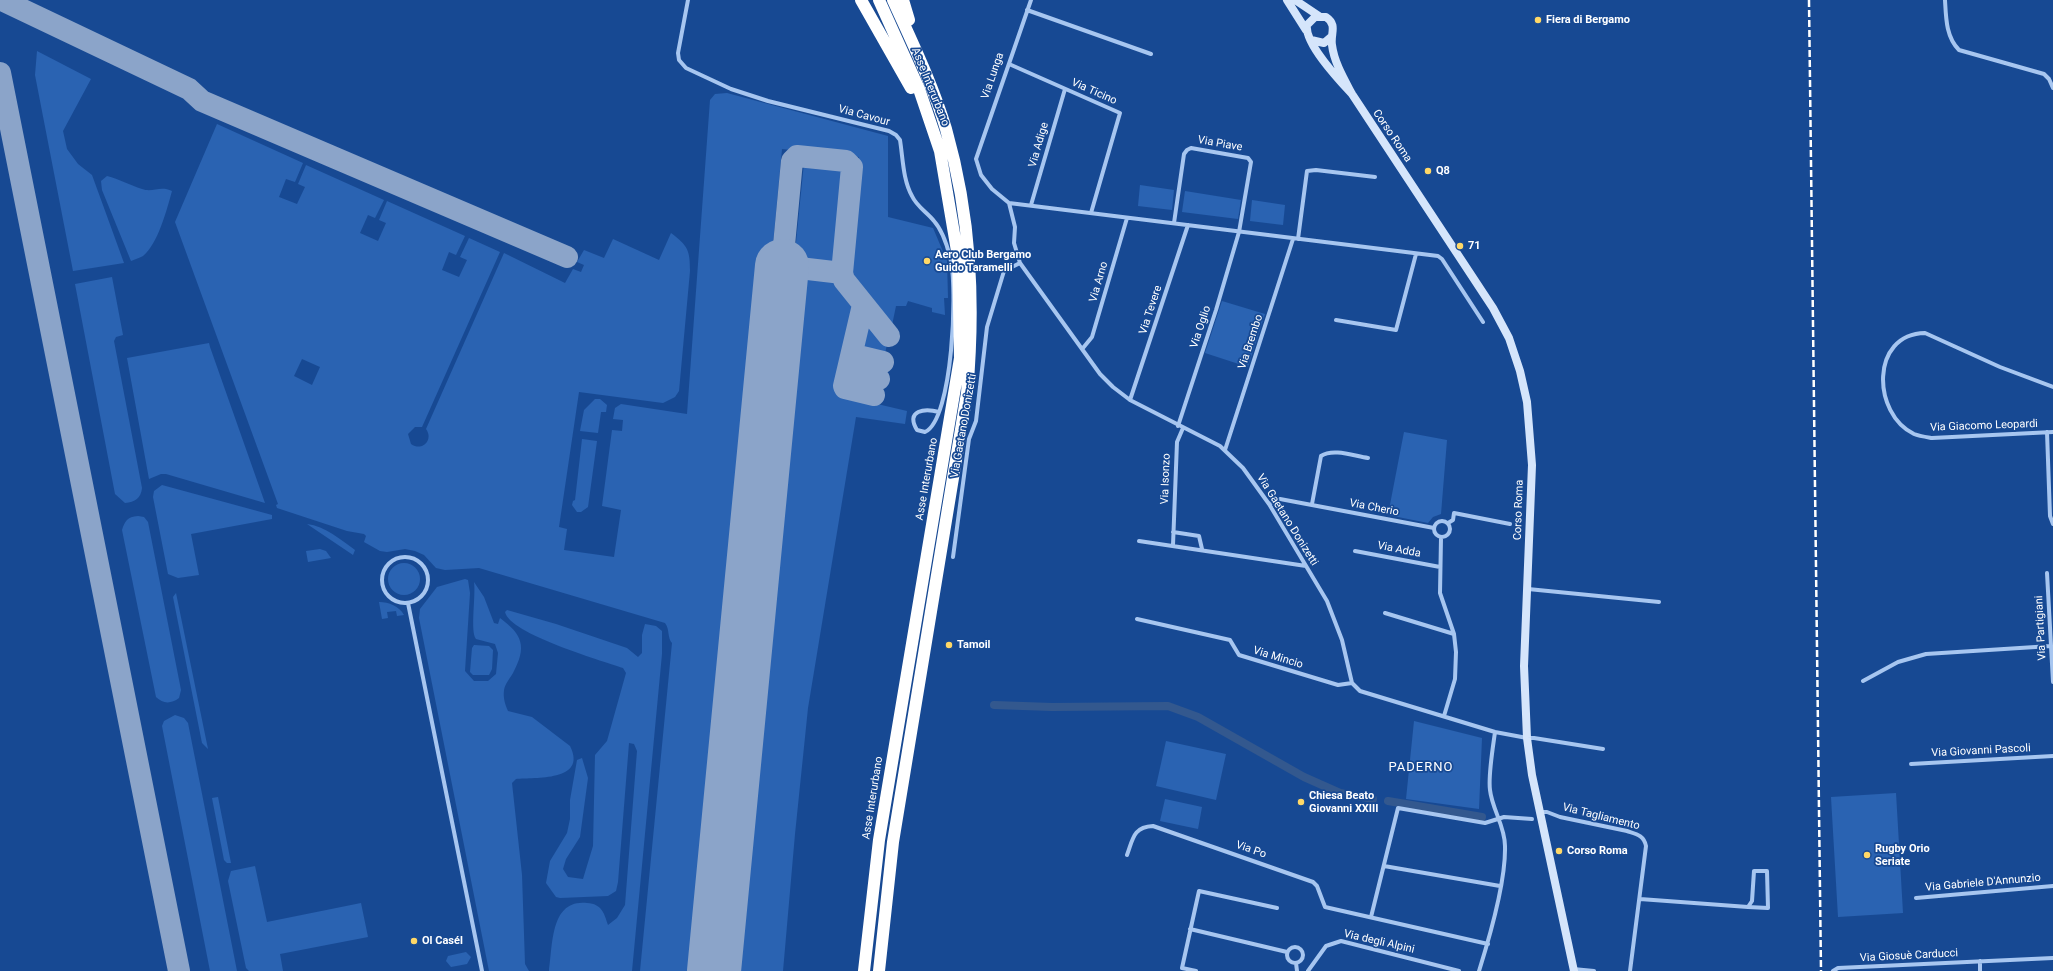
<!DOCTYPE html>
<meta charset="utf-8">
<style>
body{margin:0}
canvas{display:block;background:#174993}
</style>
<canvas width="2053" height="971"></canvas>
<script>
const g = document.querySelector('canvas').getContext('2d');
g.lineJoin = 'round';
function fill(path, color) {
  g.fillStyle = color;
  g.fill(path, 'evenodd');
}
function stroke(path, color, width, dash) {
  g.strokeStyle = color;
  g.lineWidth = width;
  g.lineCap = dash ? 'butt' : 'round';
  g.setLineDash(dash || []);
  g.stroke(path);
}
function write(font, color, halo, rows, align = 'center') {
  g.font = font + ' Roboto,sans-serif';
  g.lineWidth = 3.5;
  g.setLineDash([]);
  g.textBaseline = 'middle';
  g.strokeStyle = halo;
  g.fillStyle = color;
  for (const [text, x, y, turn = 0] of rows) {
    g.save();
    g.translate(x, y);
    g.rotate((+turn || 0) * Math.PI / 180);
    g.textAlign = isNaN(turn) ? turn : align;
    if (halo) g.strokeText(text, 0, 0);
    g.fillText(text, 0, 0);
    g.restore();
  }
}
fill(new Path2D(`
 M37,51L91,79L63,131L67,149L78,164L92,175L124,263L73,271L35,75Z
 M727,93L888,136V217L933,228L947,261L948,298H944L945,315L932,312V308L908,301L906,306H896L891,330L853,286L848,275L859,157L782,149L704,971H640L672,643C667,638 670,629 665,623L479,568L445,570L436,568L424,555L415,551L405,549L387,552L380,551L364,542L366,536L364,534L347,531L277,508L276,505L278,504L175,222L217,124L303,163L295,182L286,179L279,197L297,204L305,187L298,184L306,165L384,200L375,218L368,215L360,233L378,241L386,223L379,220L387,201L465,236L456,255L449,252L442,270L459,277L467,260L460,257L469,238L500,252L422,427H415L408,434L411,444C422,452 434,440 426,429L504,253L565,283L573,269L581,272L584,265L577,262L584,250L604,258L613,239L659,260L671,233C688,246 690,250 690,271L679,391L675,397L663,403L579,392L559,527L567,529L564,550L614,557L621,510L602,506L612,430L622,431L623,420L613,419L615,408L621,404L687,414L710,100L715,94ZM302,359L320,367L312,385L294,376Z
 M808,161L843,165L847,171L839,255C830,271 809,264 794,262L804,163Z
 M107,176C119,179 130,185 142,189C153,193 160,185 172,191C167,209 158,244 143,256C140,258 135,259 131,261L102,190L101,181Z
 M1140,185L1174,190L1172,210L1138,206Z
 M1185,191L1241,200L1238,219L1182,212Z
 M1252,200L1285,205L1283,225L1250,221Z
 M797,272C831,270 838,282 859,306L838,390L873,399V403L907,411L905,424L856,417L808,708L795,834L783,971H727L793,276Z
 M112,277L123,335L116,337L114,341L142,488C141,498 135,502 125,503L115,494L75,284Z
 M1222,301L1265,314L1248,367L1205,353Z
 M865,314L888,340L884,358L862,353L858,346Z
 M209,343L210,347L265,503L166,474H161L149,479L127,358Z
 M854,359L882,366L880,375L858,369L853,363Z
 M851,376L878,383L875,391L853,385L850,379Z
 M595,399H600L607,405L606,412H601L598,433L580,431L584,410Z
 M1404,432L1447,440L1441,514L1433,517L1428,523L1388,515Z
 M582,439L597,441L588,507L581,512H577L572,505L573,501L575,500Z
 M162,485L272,515V519L191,534L199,575L178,578L168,574L153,497L154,491Z
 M138,516L144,517L148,522L181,690L179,698C171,704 163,704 156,697L122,530C125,521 127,517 138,516Z
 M307,524C325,526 341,540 355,550L353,555Z
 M320,549L326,551L331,558L308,562L306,551Z
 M388 579a16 16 0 1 1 32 0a16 16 0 1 1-32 0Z
 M465,579L468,580L470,593L465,671L474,681H488L496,674L498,653L495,644L476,639C470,632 476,595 474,582L484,597L494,623L498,624L500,618C523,635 527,647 513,673C510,678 505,684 504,690C503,698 505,704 508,711L532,717L570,746C588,782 534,777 516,779L512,783L522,875L525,964L529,971H489L419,618L420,609L437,587Z
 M176,593L208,749L202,743L173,597Z
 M379,602C389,602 399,606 404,615L397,616L396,611L387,612L388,618L382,619Z
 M507,610L556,624L627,648L638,657L642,653V635L645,624L656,626L662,631V654L632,971H549C553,945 550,899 587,903C602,904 604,913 608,925L617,918L625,905L637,751L634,744L629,743L618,882L616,891L608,896L560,898L556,897L546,883L550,861L567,833L570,819V800L577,760L582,758L588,778L580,837L566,859L563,869L568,877L583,879L593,846L595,755L607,741L626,673L623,668C600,660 510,634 505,612Z
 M474,645L489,646L493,650L492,669L489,675H473L470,672L472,648Z
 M175,715L184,718L188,723L237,971H210L162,726L164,721Z
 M1414,721L1482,738L1479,809L1406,799Z
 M1166,741L1226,754L1216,800L1156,786Z
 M1896,793L1903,913L1838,917L1831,797Z
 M218,797L231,863H227L224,860L212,798Z
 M1165,799L1202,807L1198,829L1160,821Z
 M255,866L267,922L361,903L368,937L280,954L283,971H249L246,968L228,881L231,871Z
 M466,952L471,957L467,964L451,967L446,961L448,956Z`), '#2a63b2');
stroke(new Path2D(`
 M994,705L1052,707L1168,706L1198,717L1304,777L1340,793L1373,799
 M1388,801L1482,817`), '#33588e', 8);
stroke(new Path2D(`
 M2,0L189,89L202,101L223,110L567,257
 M0,73L179,971
 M842,273L782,266L792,161L797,156L846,161L852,167L842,273L844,280L889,336
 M863,305L844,386L845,388L874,395
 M852,353L854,355L883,362
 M848,369L849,371L879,379`), '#8ba4c9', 22);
stroke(new Path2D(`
 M714,971L782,266`), '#8ba4c9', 54);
stroke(new Path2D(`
 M688,0L678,53L679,60L686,68L731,89L768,101L889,131L896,135L900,140C903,159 903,180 912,196C917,207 927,212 934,221C942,230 947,245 950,257C958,285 953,420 925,432L917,430C905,410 925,408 939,412
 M1031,0L976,159L981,175L992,189L1009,203L1015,227L1014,243L1020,263L1100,374L1113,387L1130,400L1220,446L1243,468L1269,504L1327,601L1342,640L1352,683L1360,691L1495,732L1527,738H1534L1603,749
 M1945,0C1946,18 1946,37 1959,50L2044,74L2049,79L2053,88
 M1027,10L1151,54
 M1009,64L1120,113L1091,213
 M1009,203L1438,256L1442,259L1483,322
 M1031,205L1065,89
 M1174,223L1184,154L1187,150L1191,148L1248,158L1251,162L1239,232L1216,310L1178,426
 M1298,239L1307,171L1316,170L1375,177
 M1336,320L1396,330L1416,254
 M1083,348L1092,337L1127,218
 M2053,387L2000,367L1925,333C1870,334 1872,414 1914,434C1919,436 1926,437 1932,438L2053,432
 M1130,400L1188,225
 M2047,432L2050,516L2053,524
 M1225,450L1293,239
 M1269,504L1280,499L1434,528
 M1312,504L1321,456C1333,448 1354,456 1368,458
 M1434 529a8 8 0 1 1 16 0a8 8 0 1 1-16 0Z
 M1448,523L1453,520L1454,513L1510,524
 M1173,532L1199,536L1202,549
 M1441,538L1440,593L1454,634L1456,652L1455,679L1444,716
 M1139,541L1306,566
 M1173,545L1177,442L1183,428
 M1355,551L1440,567
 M382 580a23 23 0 1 1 46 0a23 23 0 1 1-46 0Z
 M953,557L969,439L976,421L987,327L1004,271L1020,263
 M2047,573L2053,682
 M1528,589L1659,602
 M408,603L482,971
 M1385,613L1454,634
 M1137,619L1230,640L1239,655L1338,685L1352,683
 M1863,681L1898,662L1926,654L2051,646
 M1911,764L2053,756
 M1540,812H1547L1560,817L1627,831C1636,834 1644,835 1646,846L1630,971
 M1127,855C1133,839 1133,827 1153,826L1313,882L1317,886L1325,907L1488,944
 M1384,866L1500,886
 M1916,898L2053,886
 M1640,899L1748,907L1752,901L1754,871H1767L1768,908L1748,907
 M1371,917L1398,808L1485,823L1504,817L1532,819
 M1190,929L1287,952
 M1287 955a8 8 0 1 1 16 0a8 8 0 1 1-16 0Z
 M1980,961V971
 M1296,963L1297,971
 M1573,969L1594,971
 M1196,971L1182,968L1199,891L1277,908
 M1308,971L1326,946L1341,941L1459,971
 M1479,971C1490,936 1506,882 1505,846C1505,826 1492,809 1490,790C1488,776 1493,747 1495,732
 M1833,971L1838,968L2053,958`), '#a7c6f0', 4);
stroke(new Path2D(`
 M1287,0L1306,30
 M1295,0L1319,16
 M1311,40L1324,43L1331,37
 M1352,94C1340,81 1304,43 1307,25L1315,17H1326C1338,25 1330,34 1332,45C1334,62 1344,79 1352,94L1493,308L1509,338L1520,371L1527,402L1532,465L1524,666L1527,738L1532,775L1574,971`), '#d5e5fb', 8);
stroke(new Path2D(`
 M861,0L911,88
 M903,0L909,20
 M864,971L879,840L960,358L958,257L940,151L919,89L879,0
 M879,971L893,842L967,393C975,302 971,217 946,129C933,85 912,42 893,0`), '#fff', 12);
stroke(new Path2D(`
 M1809,0L1821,971`), '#fff', 2.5, [7, 3]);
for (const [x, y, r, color] of [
 [1538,20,4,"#ffd867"],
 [1428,171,4,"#ffd867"],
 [1460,246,4,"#ffd867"],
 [927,261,4,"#ffd867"],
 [949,645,4,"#ffd867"],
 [1301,802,4,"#ffd867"],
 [1559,851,4,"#ffd867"],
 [1867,855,4,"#ffd867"],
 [414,941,4,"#ffd867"]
]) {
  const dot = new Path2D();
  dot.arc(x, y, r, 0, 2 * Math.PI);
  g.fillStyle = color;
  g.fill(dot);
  stroke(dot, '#174993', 1.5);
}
write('bold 11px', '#fff', '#174993', [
 ["Fiera di Bergamo",1546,20],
 ["Q8",1436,171],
 ["71",1468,246],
 ["Aero Club Bergamo",935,255],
 ["Guido Taramelli",935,268],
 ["Tamoil",957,645],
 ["Chiesa Beato",1309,796],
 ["Giovanni XXIII",1309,809],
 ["Rugby Orio",1875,849],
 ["Seriate",1875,862],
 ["Corso Roma",1567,851],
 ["Ol Casél",422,941]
], 'left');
write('11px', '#fff', '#174993', [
 ["Via Lunga",993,76,-71],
 ["Asse Interurbano",930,87,68],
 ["Via Ticino",1094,92,24],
 ["Via Cavour",864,116,15],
 ["Corso Roma",1392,136,56],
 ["Via Piave",1220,144,10],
 ["Via Adige",1039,145,-74],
 ["Via Arno",1099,282,-74],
 ["Via Tevere",1151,310,-72],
 ["Via Oglio",1201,327,-72],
 ["Via Brembo",1251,342,-72],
 ["Via Gaetano Donizetti",964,426,-80],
 ["Via Giacomo Leopardi",1984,426,-2],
 ["Asse Interurbano",927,479,-80],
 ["Via Isonzo",1166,479,-88],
 ["Via Cherio",1374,508,11],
 ["Corso Roma",1519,510,-88],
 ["Via Gaetano Donizetti",1287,520,58],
 ["Via Adda",1399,550,11],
 ["Via Partigiani",2041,628,-93],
 ["Via Mincio",1278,658,17],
 ["Via Giovanni Pascoli",1981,751,-3],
 ["Asse Interurbano",873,798,-81],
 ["Via Tagliamento",1601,817,14],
 ["Via Po",1251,850,19],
 ["Via Gabriele D'Annunzio",1983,883,-5],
 ["Via degli Alpini",1379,942,13],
 ["Via Giosuè Carducci",1909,956,-3]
]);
g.letterSpacing = '1px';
write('13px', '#fff', '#174993', [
 ["PADERNO",1421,768]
]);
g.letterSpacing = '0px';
</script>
